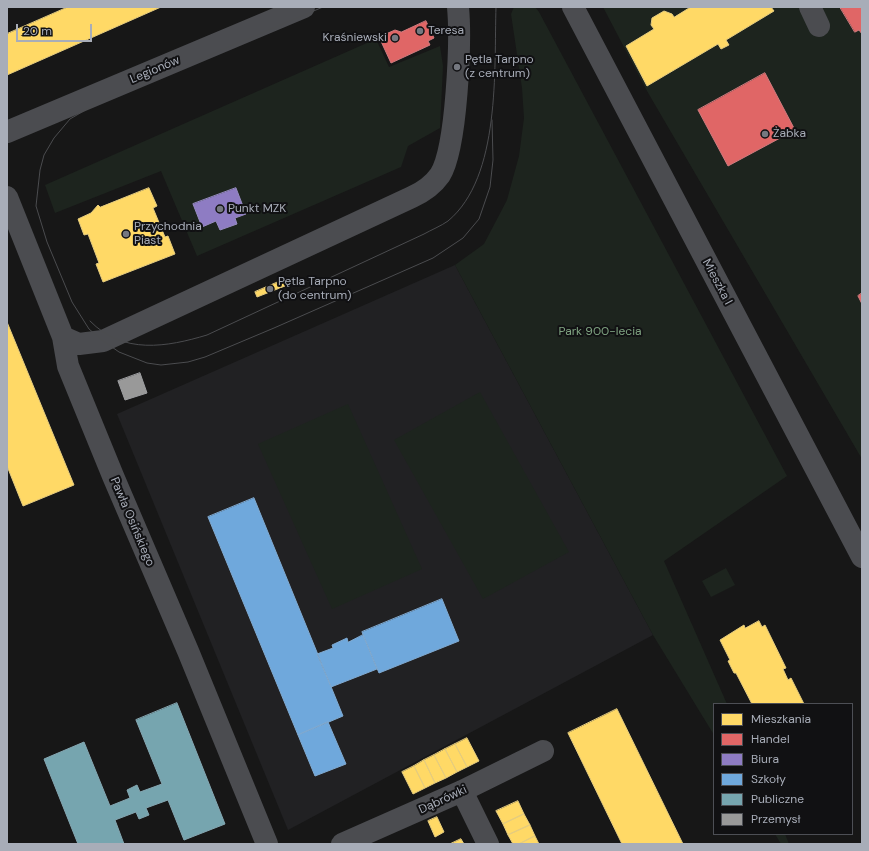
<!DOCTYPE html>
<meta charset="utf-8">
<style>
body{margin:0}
#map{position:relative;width:869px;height:851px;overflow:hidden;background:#171717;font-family:"DM Sans",sans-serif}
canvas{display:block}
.frame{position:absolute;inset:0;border:8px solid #a8adb8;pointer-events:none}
.legend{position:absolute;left:713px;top:703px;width:140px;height:132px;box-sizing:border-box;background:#111113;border:1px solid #4d4f55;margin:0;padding:5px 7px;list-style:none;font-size:12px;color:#a8adb8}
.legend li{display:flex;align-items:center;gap:8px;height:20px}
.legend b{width:20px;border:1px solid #4d4f55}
.scale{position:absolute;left:16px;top:24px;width:76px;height:18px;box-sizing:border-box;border:2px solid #a8adb8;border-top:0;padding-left:5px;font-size:12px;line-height:14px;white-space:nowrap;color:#a8adb8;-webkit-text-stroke:3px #111113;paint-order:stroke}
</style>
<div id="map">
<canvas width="869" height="851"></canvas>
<div class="frame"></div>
<ul class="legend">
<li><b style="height:11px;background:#ffd966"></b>Mieszkania</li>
<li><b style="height:11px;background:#e06666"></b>Handel</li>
<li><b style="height:11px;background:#8e7cc3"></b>Biura</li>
<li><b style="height:11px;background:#6fa8dc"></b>Szkoły</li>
<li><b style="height:11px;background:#76a5af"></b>Publiczne</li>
<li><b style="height:11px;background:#999"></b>Przemysł</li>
</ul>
<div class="scale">20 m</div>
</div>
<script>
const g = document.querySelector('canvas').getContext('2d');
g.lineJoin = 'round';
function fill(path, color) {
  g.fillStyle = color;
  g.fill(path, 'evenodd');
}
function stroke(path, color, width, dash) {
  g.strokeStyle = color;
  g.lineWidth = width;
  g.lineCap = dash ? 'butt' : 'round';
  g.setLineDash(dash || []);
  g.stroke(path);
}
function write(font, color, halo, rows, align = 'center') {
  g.font = font + ' "DM Sans",sans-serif';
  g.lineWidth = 4;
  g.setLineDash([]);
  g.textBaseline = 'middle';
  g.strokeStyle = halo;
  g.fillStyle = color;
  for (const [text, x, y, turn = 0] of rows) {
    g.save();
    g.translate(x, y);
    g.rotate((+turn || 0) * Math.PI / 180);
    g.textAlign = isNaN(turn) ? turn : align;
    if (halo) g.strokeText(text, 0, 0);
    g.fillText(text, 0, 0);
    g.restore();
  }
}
fill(new Path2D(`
 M455,265L653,635L288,830L117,414Z`), '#212123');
fill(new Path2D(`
 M514,7H535L539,12L787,476L664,561L727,704H714V735L653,635L455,265L484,244L507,200L519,156L524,118L522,88L511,14Z
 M603,7H862V459L647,91Z
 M376,39L389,67L440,46L443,66L440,128L408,146L401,167L197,256L161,171L55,213L45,185Z
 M480,392L569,552L483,599L394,440Z
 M348,404L422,569L332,609L258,444Z
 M726,568L735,585L711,597L702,581Z
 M775,834H785L789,844H781Z`), '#1d241e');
const homes = new Path2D(`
 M68,7H161L7,75V34Z
 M691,7H771L774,11L726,40L729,45L721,49L718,44L647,86L626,46L654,29L651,25L652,18L664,11L672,14L674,17Z
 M149,188L157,206L153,208L165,237L168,236L175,254L103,282L96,264L99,263L88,234L84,235L78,219L91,213L98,205L100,207Z
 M283,280L285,286L257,297L255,292Z
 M7,322L74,485L23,506L7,466Z
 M759,621L762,627L765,625L786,668L783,669L788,680L791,678L804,704H752L736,673H734L728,661L730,660L720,640L744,625L745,628Z
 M617,709L683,844H622L568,733Z
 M467,738L479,761L467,767L455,744Z
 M455,744L467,767L457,772L445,749Z
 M445,749L457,772L446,778L434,755Z
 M434,755L446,778L435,783L424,760Z
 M424,760L435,783L425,788L414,766Z
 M414,766L425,788L413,794L402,772Z
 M518,801L524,814L503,824L496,811Z
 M524,814L530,825L508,835L503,824Z
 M437,817L444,832L435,837L428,821Z
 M530,825L535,836L519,844H513L508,835Z
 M535,836L539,844H519Z
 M461,839L464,844H450Z`);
fill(homes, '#ffd966');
stroke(homes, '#e5cc7f', 1);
const shops = new Path2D(`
 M840,7H862V34L859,30L855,32Z
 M426,21L434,38L428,41L430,45L391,63L379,37L395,30L401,32Z
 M765,73L795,130L728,166L698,110Z
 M862,293V304L858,296Z`);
fill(shops, '#e06666');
stroke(shops, '#cf7b7f', 1);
const offices = new Path2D(`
 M236,188L246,214L235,218L237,224L220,230L216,221L202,227L193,204Z`);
fill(offices, '#8e7cc3');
stroke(offices, '#968bc0', 1);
const schools = new Path2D(`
 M254,498L343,716L298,735L208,517Z
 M442,599L459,641L379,673L362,632Z
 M363,635L377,669L331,687L317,654L333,648L332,645L347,638L348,642Z
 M328,722L346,764L315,776L298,735Z`);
fill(schools, '#6fa8dc');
stroke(schools, '#80aad1', 1);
const public = new Path2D(`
 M177,703L225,824L184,840L168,800L146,808L149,815L139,819L136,812L115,820L124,844H78L44,759L84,742L110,806L130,798L127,790L137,785L140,792L162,784L136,720Z`);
fill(public, '#76a5af');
stroke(public, '#85a7b2', 1);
const industry = new Path2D(`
 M140,373L147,393L125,400L118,381Z`);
fill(industry, '#999');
stroke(industry, '#9e9fa2', 1);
stroke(new Path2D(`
 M573,7L862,557
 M810,7L819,26
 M7,132L304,7
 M7,197L63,337L68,366L113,476L188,651L267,844
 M63,337L79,344L103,341L412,197C423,192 433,185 440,175C457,148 461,40 458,7
 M462,791L488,844
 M342,844L462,791L543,751`), '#4b4c50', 22);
stroke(new Path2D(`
 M323,7L101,101L70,119L54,138L44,155L40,170L36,206L47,242L72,302L89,329L102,340L119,352L147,363L161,365L188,362L205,357L274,328L433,258L463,238L479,219L490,187L493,160L492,120
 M90,321C123,355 167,347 207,335L424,234C431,230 441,226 448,221C501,177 494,69 496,7`), '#4b4c4f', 1);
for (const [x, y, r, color] of [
 [420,31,4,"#757880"],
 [395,38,4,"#757880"],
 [457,67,4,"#757880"],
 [765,134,4,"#757880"],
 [220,209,4,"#757880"],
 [126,234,4,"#757880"],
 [270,289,4,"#757880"]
]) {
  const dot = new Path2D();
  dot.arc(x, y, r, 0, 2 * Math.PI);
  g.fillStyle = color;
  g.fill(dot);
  stroke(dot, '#111113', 1.5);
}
write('12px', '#a8adb8', '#111113', [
 ["Teresa",428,31],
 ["Kraśniewski",387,38,"right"],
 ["Pętla Tarpno",465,60],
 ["(z centrum)",465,74],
 ["Żabka",773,134],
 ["Punkt MZK",228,209],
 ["Przychodnia",134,227],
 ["Piast",134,241],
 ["Pętla Tarpno",278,282],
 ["(do centrum)",278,296]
], 'left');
write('12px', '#a8adb8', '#111113', [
 ["Legionów",155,70,-23],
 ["Mieszka I",717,282,62],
 ["Pawła Osińskiego",132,522,67],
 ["Dąbrówki",443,800,-25]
]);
write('12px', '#7fa381', '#111113', [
 ["Park 900-lecia",600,332]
]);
</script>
